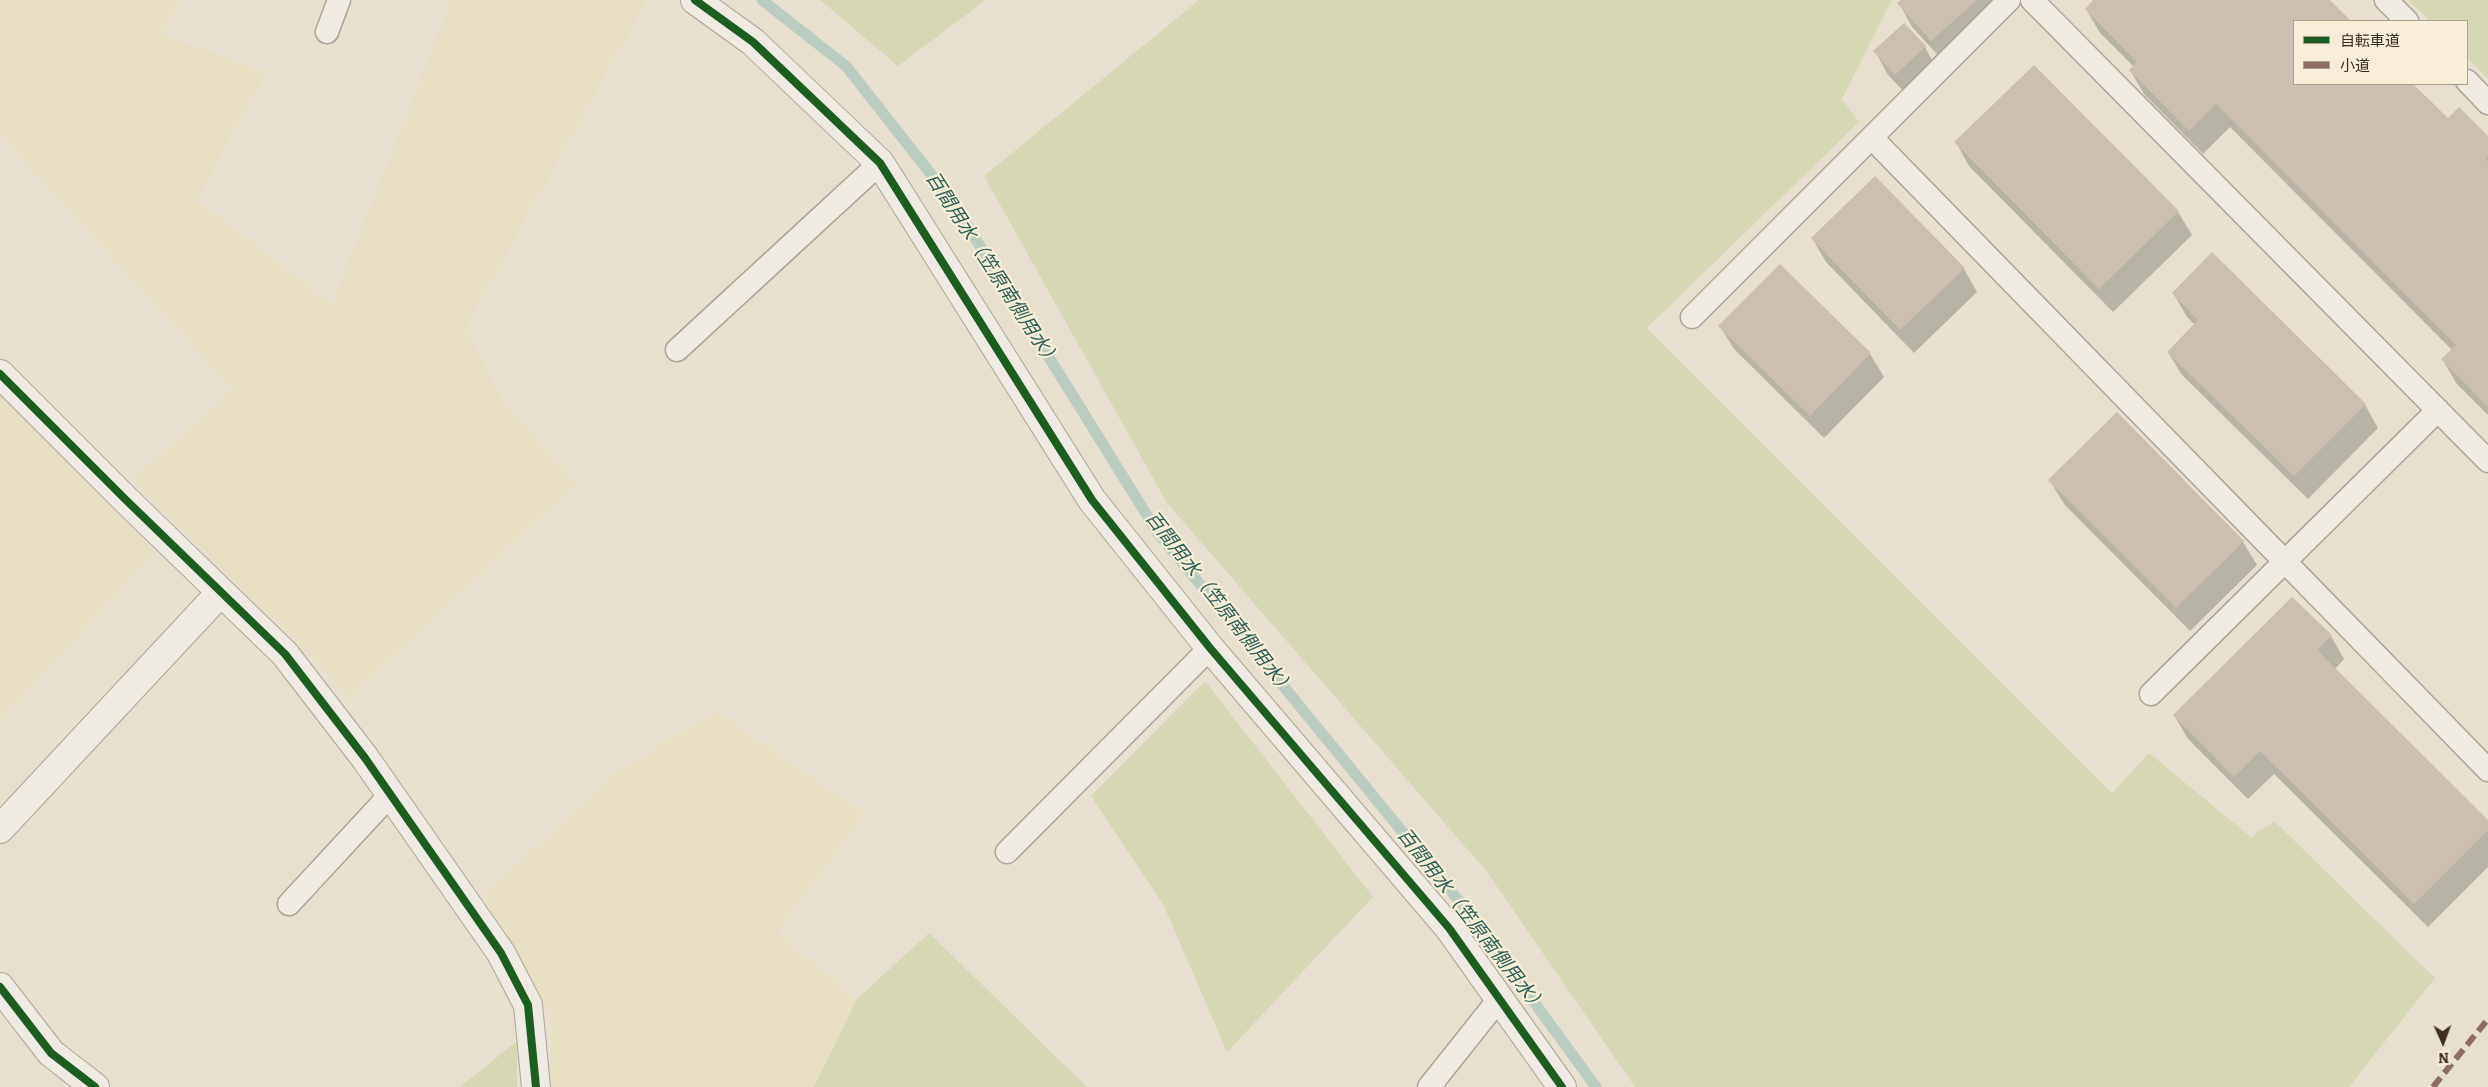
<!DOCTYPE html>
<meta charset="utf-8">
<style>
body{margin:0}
#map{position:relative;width:2488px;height:1087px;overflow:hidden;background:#e7e0d1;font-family:Bitter,"Noto Sans JP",serif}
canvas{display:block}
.legend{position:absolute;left:2293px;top:20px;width:175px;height:65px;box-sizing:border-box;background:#f7eed8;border:1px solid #ada18e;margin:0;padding:6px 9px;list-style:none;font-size:15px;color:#3d2e20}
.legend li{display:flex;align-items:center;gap:10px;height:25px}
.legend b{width:25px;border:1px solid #ada18e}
.north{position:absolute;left:2418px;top:1017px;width:50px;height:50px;-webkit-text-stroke:4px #f7eed8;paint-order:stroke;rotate:178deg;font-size:14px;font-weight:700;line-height:20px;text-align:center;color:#3d2e20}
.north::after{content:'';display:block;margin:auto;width:18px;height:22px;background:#3d2e20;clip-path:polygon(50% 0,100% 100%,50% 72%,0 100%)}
</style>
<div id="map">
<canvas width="2488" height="1087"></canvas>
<ul class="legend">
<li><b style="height:6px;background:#1b5e20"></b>自転車道</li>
<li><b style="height:6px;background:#8d6e63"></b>小道</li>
</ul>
<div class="north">N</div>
</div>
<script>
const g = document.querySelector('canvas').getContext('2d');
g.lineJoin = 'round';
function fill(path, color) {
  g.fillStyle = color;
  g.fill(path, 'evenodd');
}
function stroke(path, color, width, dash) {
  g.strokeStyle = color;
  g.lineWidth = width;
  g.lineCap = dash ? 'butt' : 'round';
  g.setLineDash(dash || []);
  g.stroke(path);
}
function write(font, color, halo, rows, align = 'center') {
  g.font = font + ' Bitter,"Noto Sans JP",serif';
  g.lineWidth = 4.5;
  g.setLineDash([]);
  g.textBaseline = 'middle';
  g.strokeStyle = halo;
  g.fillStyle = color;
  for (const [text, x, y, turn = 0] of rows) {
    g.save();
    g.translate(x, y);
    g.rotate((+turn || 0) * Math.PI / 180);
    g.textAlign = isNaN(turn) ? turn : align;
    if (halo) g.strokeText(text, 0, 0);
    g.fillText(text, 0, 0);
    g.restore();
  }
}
fill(new Path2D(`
 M0,0H180L163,34L266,72L197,199L332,304L451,0H647L465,328L501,398L576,484L348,699L312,657L131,479L232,390L0,136Z
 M0,395L155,552L0,721Z
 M717,711L865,814L777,932L857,999L814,1087H554L548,1013L531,976L482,895L619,770Z`), '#e6dfc2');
fill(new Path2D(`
 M820,0H986L898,66Z
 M1199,0H1892L1842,99L1859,122L1647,328L2112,793L2149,753L2251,837L2274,821L2435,978L2349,1087H1635L1487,872L1167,503L984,176Z
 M2408,0H2488V79L2467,58V21H2430Z
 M1205,681L1373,897L1227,1052L1163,904L1091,796Z
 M929,933L1087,1087H814L857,999Z
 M517,1041V1087H460Z`), '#d6d7b3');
fill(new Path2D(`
 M1902,0H2004L1946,64L1912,27L1899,3Z
 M2095,0H2328L2349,21H2294V84H2412L2448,120L2488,137V415L2456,383L2443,360L2452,350L2230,127L2203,154L2144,94L2130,70L2134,67L2100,33L2086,9Z
 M1903,25L1925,47L1938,71L1909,97L1888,75L1875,51Z
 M1956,142L2178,212L2192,235L2113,312L1969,166Z
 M1812,238L1964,269L1977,292L1914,353L1826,262Z
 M2173,293L2365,405L2378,428L2308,499L2182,375L2168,352L2195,325L2187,317Z
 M1720,326L1870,354L1884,377L1824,438L1734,349Z
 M2117,414L2243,542L2257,565L2190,631L2064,504L2050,481Z
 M2331,636L2344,659L2335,669L2488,822V867L2428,927L2274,774L2248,799L2188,739L2174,715Z`), '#0003');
stroke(new Path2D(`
 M762,0L846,66L952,201L1158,533L1469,913L1596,1087`), '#bcccc2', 11);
fill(new Path2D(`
 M1901,0H1977L1931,41L1897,3Z
 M2093,0H2330L2351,21H2294V84H2413L2448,118L2459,107L2488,136V157L2486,159L2488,162V407L2441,359L2456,345L2216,104L2189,131L2129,70L2137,62L2085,9Z
 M1904,23L1926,46L1895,75L1873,51Z
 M2034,65L2179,211L2099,289L1954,142Z
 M1875,176L1965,268L1900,330L1811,238Z
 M2212,252L2366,404L2294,476L2167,352L2198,320L2172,293Z
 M1780,264L1871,353L1810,416L1718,326Z
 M2117,412L2244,541L2176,608L2048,480Z
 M2292,597L2332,635L2317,650L2488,820V830L2414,904L2260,751L2234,777L2173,715Z`), '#cbbfb2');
const lane = new Path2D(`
 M2032,0L2488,461
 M2386,0L2407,21
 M327,32L339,0
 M2467,81L2488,103
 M1872,138L2488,770
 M1692,317L2009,0
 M677,350L880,163
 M2151,694L2438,410
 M1007,852L1210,648
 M289,904L390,795
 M1429,1087L1499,999`);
const street = new Path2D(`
 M695,0L753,42L880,163L1092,500L1210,648L1449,928L1562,1087
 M0,374L126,500L285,654L365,758L501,953L528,1005L536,1087
 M0,829L221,592
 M0,987L51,1053L95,1087`);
stroke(lane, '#ada599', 25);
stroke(street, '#ada599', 30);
stroke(lane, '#efebe3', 22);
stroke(street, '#efebe3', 28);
stroke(new Path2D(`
 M2433,1087L2488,1019`), '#8d6e63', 6, [12, 6]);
stroke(new Path2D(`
 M695,0L753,42L880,163L1092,500L1210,648L1449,928L1562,1087
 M0,374L126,500L285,654L365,758L501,953L528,1005L536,1087
 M0,987L51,1053L95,1087`), '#1b5e20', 8);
write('italic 19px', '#2f5d5a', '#f7eed8', [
 ["百間用水（笠原南側用水）",992,270,57],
 ["百間用水（笠原南側用水）",1219,604,52],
 ["百間用水（笠原南側用水）",1471,921,52]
]);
</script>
